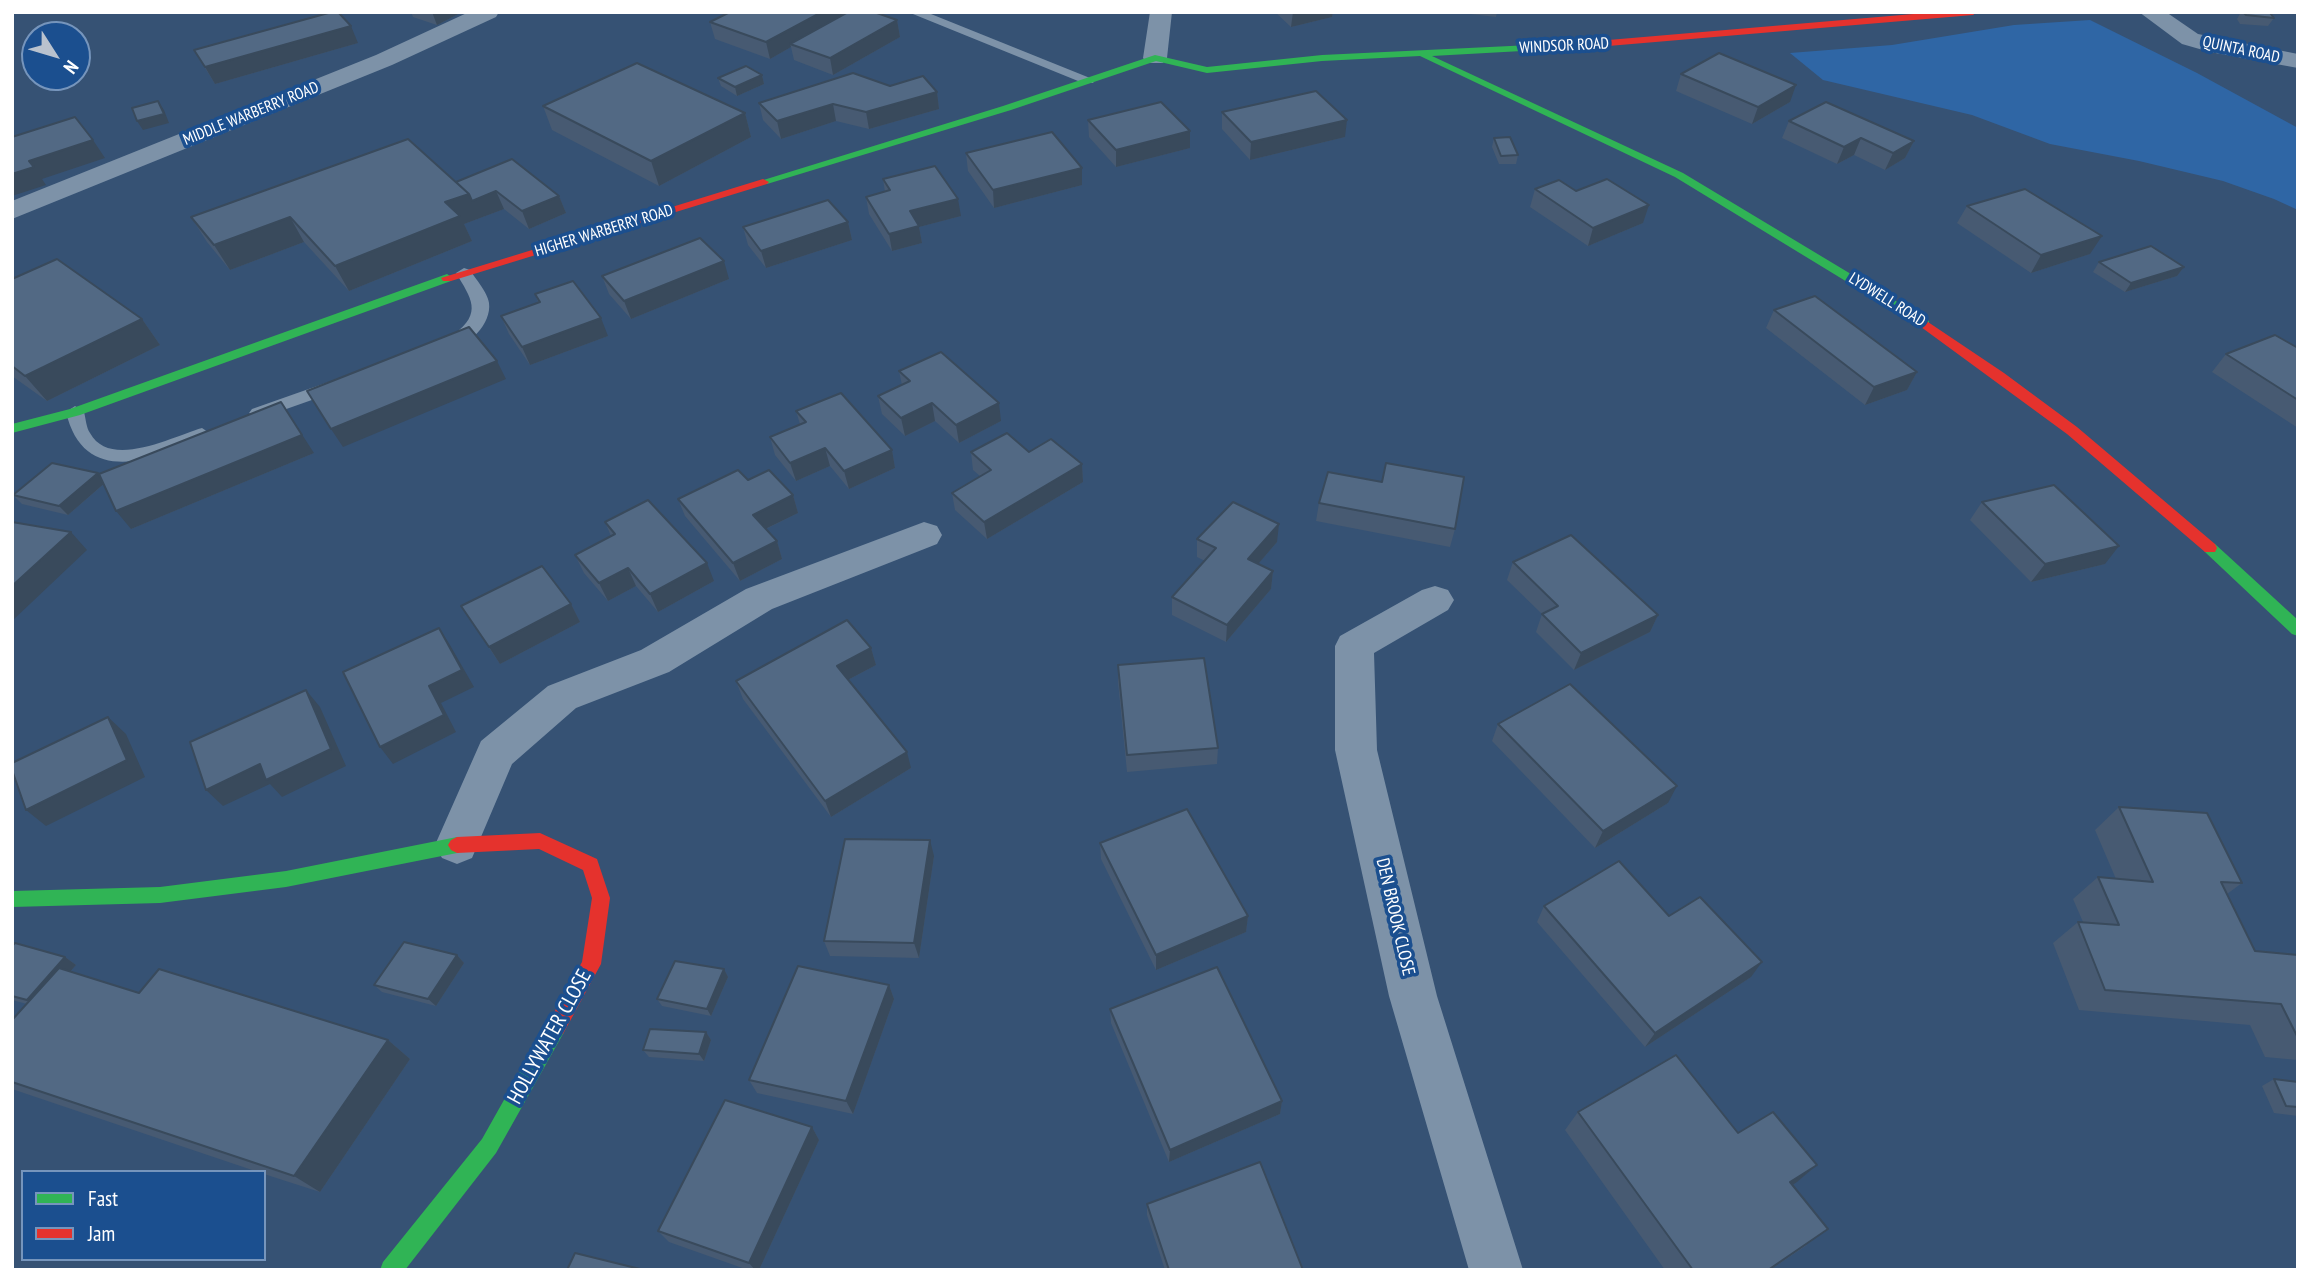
<!DOCTYPE html>
<style>
body{margin:0}
#map{position:relative;width:2310px;height:1282px;overflow:hidden;background:#365274;font-family:"PT Sans Narrow",sans-serif}
canvas{display:block}
.frame{position:absolute;inset:0;border:14px solid #fff;pointer-events:none}
.legend{position:absolute;left:21px;top:1170px;width:245px;height:91px;box-sizing:border-box;background:#1b4f8f;border:2px solid #7695bc;margin:0;padding:9px 12px;list-style:none;font-size:21px;color:#fff}
.legend li{display:flex;align-items:center;gap:14px;height:35px}
.legend b{width:35px;border:2px solid #7695bc}
.north{position:absolute;left:21px;top:21px;width:70px;height:70px;box-sizing:border-box;background:#1b4f8f;border:2px solid #7695bc;border-radius:50%;rotate:127deg;font-size:19px;font-weight:700;line-height:28px;text-align:center;color:#fff}
.north::after{content:'';display:block;margin:auto;width:24px;height:32px;background:#b9c2ce;clip-path:polygon(50% 0,100% 100%,50% 72%,0 100%)}
</style>
<div id="map">
<canvas width="2310" height="1282"></canvas>
<div class="frame"></div>
<ul class="legend">
<li><b style="height:9px;background:#30b455"></b>Fast</li>
<li><b style="height:9px;background:#e5322d"></b>Jam</li>
</ul>
<div class="north">N</div>
</div>
<script>
const g = document.querySelector('canvas').getContext('2d');
g.lineJoin = 'round';
function fill(path, color) {
  g.fillStyle = color;
  g.fill(path, 'evenodd');
}
function stroke(path, color, width, dash) {
  g.strokeStyle = color;
  g.lineWidth = width;
  g.lineCap = dash ? 'butt' : 'round';
  g.setLineDash(dash || []);
  g.stroke(path);
}
function write(font, color, halo, rows, align = 'center') {
  g.font = font + ' "PT Sans Narrow",sans-serif';
  g.lineWidth = 7;
  g.setLineDash([]);
  g.textBaseline = 'middle';
  g.strokeStyle = halo;
  g.fillStyle = color;
  for (const [text, x, y, turn = 0] of rows) {
    g.save();
    g.translate(x, y);
    g.rotate((+turn || 0) * Math.PI / 180);
    g.textAlign = isNaN(turn) ? turn : align;
    if (halo) g.strokeText(text, 0, 0);
    g.fillText(text, 0, 0);
    g.restore();
  }
}
fill(new Path2D(`
 M2090,20L2197,73L2298,128V210L2274,199L2223,181L2139,161L2050,144L1972,115L1823,80L1790,53L1892,45L2014,25Z`), '#2f66a5');
fill(new Path2D(`
 M908,12H926L1095,80L1093,83H1083Z
 M464,268L470,270C475,278 488,293 489,303C492,325 465,352 443,347L441,343C445,338 449,338 454,334C483,313 471,298 456,273Z
 M337,379L346,385L343,389L258,419L249,413L252,409Z
 M75,406L84,412C86,419 86,427 90,433C110,470 174,436 202,428L211,434L208,438C156,459 84,489 66,412Z`), '#7d92a8');
fill(new Path2D(`
 M469,12H499L496,17L392,65L12,219V201L376,55Z
 M1150,12H1172L1167,58L1163,63H1147L1143,58Z
 M2139,12H2166L2198,34L2298,54V68L2210,52L2182,44Z
 M924,522L937,526L942,535L937,544L772,609L669,672L576,708L512,764L472,858L457,864L442,858L435,845L481,741L548,686L641,650L746,589Z
 M1435,586L1448,590L1454,600L1448,610L1374,653L1377,750L1437,996L1523,1270H1469L1389,996L1335,750V646L1340,636L1422,590Z`), '#7d92a8');
fill(new Path2D(`
 M1573,43L1578,46L1576,48L1432,56L1683,173L1929,321V327H1921L1675,177L1420,56L1322,61L1207,73L1156,61L1011,110L767,184L757,182L1003,106L1155,55L1207,67L1322,55Z
 M447,274L453,278L451,281L80,415L12,433V424L70,409Z
 M2210,543L2215,544L2298,620V636L2292,634L2205,552L2203,548Z
 M457,837L463,840L466,845L463,850L457,853L286,887L160,903L12,907V891L160,887L286,871Z
 M556,1018L563,1020L566,1027L563,1034L496,1153L405,1270H380L383,1262L482,1139L549,1020Z`), '#30b455');
fill(new Path2D(`
 M1937,12H1977L1973,15L1573,49L1568,46L1573,43Z
 M763,179L769,182L767,184L451,281H443L441,278Z
 M1925,320L2004,373L2077,427L2215,544L2217,548L2215,552H2205L2067,434L1921,327L1919,324Z
 M540,833L597,859L610,898L601,964L563,1034L556,1036L549,1034L546,1027L582,962L592,898L583,870L539,849L457,853L451,850L448,845L451,840L457,837Z`), '#e5322d');
fill(new Path2D(`
 M411,12H462L437,25L413,17Z
 M1275,12H1333L1332,17L1291,27Z
 M1453,12H1497L1496,17Z
 M2241,12H2261L2274,18L2268,26L2240,24L2237,19Z
 M845,14L897,20L900,37L833,75L794,60L791,47L770,59L715,39L710,22Z
 M358,43L215,84L194,50Z
 M1681,74L1790,102L1752,124L1676,91Z
 M762,75L764,84L737,96L721,86L718,78Z
 M890,86L937,92L939,109L869,129L836,121L781,139L763,120L759,103Z
 M543,106L745,113L751,137L659,186L552,130Z
 M1222,112L1345,137L1250,160L1222,129Z
 M1088,120L1190,131V148L1116,167L1089,137Z
 M1789,121L1914,141L1905,158L1885,170L1854,155L1837,164L1782,138Z
 M1494,138L1518,155L1516,164H1499L1492,147Z
 M966,153L1082,168V185L994,208L968,171Z
 M883,179L961,216L919,227L922,243L892,251L869,214L866,197L885,192Z
 M456,182L559,196L566,213L529,229L504,209L464,224L472,241L349,291L304,242L230,270L207,242L191,217Z
 M1535,189L1576,191L1643,223L1588,246L1530,207Z
 M1967,206L2090,254L2031,273L1957,223Z
 M848,222L852,240L766,268L748,245L743,227Z
 M2099,262L2184,267L2177,276L2125,292L2093,272Z
 M602,276L729,279L631,319L609,294Z
 M12,279L142,319L160,345L47,401L12,376Z
 M535,294L608,336L530,365L509,334L501,316L538,302Z
 M1774,310L1917,372L1907,390L1865,405L1766,328Z
 M2298,348V428L2212,372L2226,354Z
 M899,371L1001,421L959,443L935,421L905,436L882,414L878,396L902,385Z
 M796,411L892,450L895,468L849,489L830,466L796,481L775,455L770,437L800,424Z
 M971,452H1029L1082,464L1083,482L987,539L955,510L952,493L980,476L973,470Z
 M314,453L131,529L104,484L68,515L22,504L13,495L100,476Z
 M748,480L793,495L798,513L766,529L777,541L782,559L740,581L685,516L678,499Z
 M1382,482L1455,529L1450,547L1316,521L1319,503Z
 M1982,502L2105,564L2031,582L1970,520Z
 M605,522L714,581L658,612L636,586L608,601L584,573L575,555L611,536Z
 M1197,539L1277,542L1258,564L1273,571L1271,589L1226,642L1172,615V597L1205,561L1197,557Z
 M1513,562L1658,615L1650,632L1574,670L1536,632L1542,614L1507,580Z
 M571,604L580,622L500,664L461,606Z
 M871,648L876,665L848,680L911,768L831,817L743,699L736,681Z
 M1118,665L1218,748L1217,764L1127,772L1118,682Z
 M1498,724L1668,803L1595,848L1492,741Z
 M2119,807L2242,883L2227,894L2255,951L2298,955V1060L2265,1057L2250,1025L2079,1010L2053,943L2078,922H2083L2073,899L2098,877L2116,879L2095,830Z
 M1100,843L1248,916L1246,932L1156,970L1101,859Z
 M934,856L919,958L830,956L824,941Z
 M1544,906L1669,916L1751,977L1645,1047L1537,922Z
 M12,946L65,957L76,965L70,972L139,993L388,1040L410,1059L320,1192L264,1174V1172H258L12,1089V1020L27,1004L12,1000Z
 M457,955L464,963L436,1006L382,992L374,985Z
 M724,969L728,977L711,1016L662,1006L657,999Z
 M889,985L894,999L853,1114L757,1093L749,1080Z
 M1110,1009L1282,1101L1280,1114L1169,1162L1111,1023Z
 M706,1032L711,1040L704,1061L649,1057L643,1050Z
 M2274,1079L2298,1082V1116L2274,1113L2262,1086Z
 M1578,1112L1738,1133L1817,1165L1792,1185L1807,1245L1770,1270H1665L1565,1130Z
 M812,1127L819,1140L759,1270H748L669,1242L658,1231Z
 M1147,1204L1303,1270H1165L1147,1215Z`), '#475a72');
fill(new Path2D(`
 M432,12H462L437,25Z
 M822,12H845L846,17L790,44L791,47L770,59L766,42Z
 M1293,12H1333L1332,17L1291,27Z
 M897,20L900,37L833,75L830,58Z
 M351,26L358,43L215,84L205,67Z
 M762,75L764,84L737,96L735,87Z
 M1796,85L1790,102L1752,124L1758,107Z
 M937,92L939,109L869,129L866,112Z
 M158,101L164,110L169,123L143,130L137,121Z
 M833,104L836,121L781,139L777,121Z
 M745,113L751,137L659,186L651,161Z
 M1347,120L1345,137L1250,160L1251,142Z
 M1190,131V148L1116,167V150Z
 M1861,138L1854,155L1837,164L1844,147Z
 M93,140L105,158L42,179L46,185L12,196V174L29,161Z
 M1914,141L1905,158L1885,170L1893,153Z
 M1082,168V185L994,208L993,190Z
 M496,191L504,209L464,224L472,241L349,291L335,266L445,202L469,194Z
 M559,196L566,213L529,229L522,211Z
 M958,199L961,216L919,227L922,243L892,251L889,234L910,211Z
 M1649,205L1643,223L1588,246L1593,228Z
 M290,217L304,242L230,270L214,245Z
 M848,222L852,240L766,268L761,251Z
 M2102,236L2090,254L2031,273L2041,255Z
 M724,261L729,279L631,319L624,301Z
 M2184,267L2177,276L2125,292L2131,283Z
 M601,318L608,336L530,365L522,347Z
 M142,319L160,345L47,401L25,376Z
 M497,361L506,379L343,447L331,429Z
 M1917,372L1907,390L1865,405L1874,387Z
 M281,402L314,453L131,529L116,511Z
 M932,403L935,421L905,436L901,418Z
 M999,403L1001,421L959,443L956,425Z
 M825,448L830,466L796,481L790,463Z
 M892,450L895,468L849,489L844,471Z
 M1082,464L1083,482L987,539L984,522Z
 M98,473L106,482L68,515L59,506Z
 M793,495L798,513L759,532L753,515Z
 M1279,524L1277,542L1247,577L1248,559Z
 M71,532L87,550L12,621V586Z
 M777,541L782,559L740,581L733,563Z
 M2119,546L2105,564L2031,582L2045,564Z
 M707,563L714,581L658,612L650,594Z
 M628,568L636,586L608,601L599,583Z
 M1273,571L1271,589L1226,642L1227,625Z
 M571,604L580,622L500,664L489,647Z
 M1658,615L1650,632L1574,670L1581,653Z
 M439,628L450,645L474,687L441,703L456,732L393,764L380,747L429,686Z
 M871,648L876,665L842,683L837,666Z
 M306,690L320,707L346,766L282,797L270,784L223,806L206,790Z
 M108,717L126,734L145,777L46,826L26,810Z
 M907,752L911,768L831,817L825,801Z
 M1677,786L1668,803L1595,848L1603,831Z
 M930,840L934,856L919,958L914,943Z
 M1248,916L1246,932L1156,970V955Z
 M457,955L464,963L436,1006L428,999Z
 M65,957L76,965L39,1007L27,1000Z
 M1762,962L1751,977L1645,1047L1655,1033Z
 M724,969L728,977L711,1016L707,1009Z
 M889,985L894,999L853,1114L846,1101Z
 M706,1032L711,1040L704,1061L699,1054Z
 M388,1040L410,1059L320,1192L294,1176Z
 M1282,1101L1280,1114L1169,1162L1170,1150Z
 M812,1127L819,1140L759,1270H755L749,1263Z
 M1817,1165L1797,1182L1771,1199L1790,1182Z
 M1828,1229L1770,1270H1768Z`), '#394a5c');
const building = new Path2D(`
 M332,12H338L351,26L205,67L194,50Z
 M730,12H822L766,42L710,22Z
 M848,12H874L897,20L830,58L790,44Z
 M2243,12L2270,13L2274,18L2246,15Z
 M1719,53L1796,85L1758,107L1681,74Z
 M637,63L745,113L651,161L543,106Z
 M746,66L762,75L735,87L718,78Z
 M853,73L890,86L923,76L937,92L866,112L833,104L777,121L759,103Z
 M1316,91L1347,120L1251,142L1222,112Z
 M158,101L164,114L137,121L132,108Z
 M1161,102L1190,131L1116,150L1088,120Z
 M1826,102L1914,141L1893,153L1861,138L1844,147L1789,121Z
 M75,117L93,140L29,161L34,167L12,174V137Z
 M1052,132L1082,168L993,190L966,153Z
 M1510,137L1518,155L1501,156L1494,138Z
 M408,139L469,194L445,202L460,216L335,266L290,217L214,245L191,217Z
 M512,159L559,196L522,211L496,191L472,201L469,194L456,182Z
 M935,166L958,199L910,211L919,226L889,234L866,197L890,190L883,179Z
 M1607,179L1649,205L1593,228L1535,189L1559,180L1576,191Z
 M2025,189L2102,236L2041,255L1967,206Z
 M828,200L848,222L761,251L743,227Z
 M700,238L724,261L624,301L602,276Z
 M2151,246L2184,267L2131,283L2099,262Z
 M57,259L142,319L25,376L12,366V279Z
 M573,281L601,318L522,347L501,316L540,302L535,294Z
 M1815,296L1917,372L1874,387L1774,310Z
 M469,327L497,361L331,429L307,391Z
 M2275,335L2298,348V400L2226,354Z
 M941,352L999,403L956,425L932,403L901,418L878,396L910,381L899,371Z
 M841,393L892,450L844,471L825,448L790,463L770,437L806,422L796,411Z
 M281,402L302,435L116,511L99,474Z
 M1007,433L1029,452L1051,439L1082,464L984,522L952,493L991,470L971,452Z
 M52,463L98,473L59,506L13,495Z
 M1386,463L1464,477L1455,529L1319,503L1328,472L1382,482Z
 M738,470L748,480L769,470L793,495L753,515L777,541L733,563L678,499Z
 M2054,485L2119,546L2045,564L1982,502Z
 M648,500L707,563L650,594L628,568L599,583L575,555L615,534L605,522Z
 M1233,502L1279,524L1248,559L1273,571L1227,625L1172,597L1216,548L1197,539Z
 M12,522L71,532L12,586Z
 M1571,535L1658,615L1581,653L1542,614L1558,606L1513,562Z
 M542,566L571,604L489,647L461,606Z
 M847,620L871,648L837,666L907,752L825,801L736,681Z
 M439,628L462,670L429,686L444,715L380,747L343,672Z
 M1204,658L1218,748L1127,755L1118,665Z
 M1570,684L1677,786L1603,831L1498,724Z
 M306,690L331,749L266,780L260,764L206,790L190,742Z
 M108,717L127,760L26,810L12,770V763Z
 M2119,807L2207,813L2242,883L2221,882L2255,951L2298,955V1038L2281,1004L2105,990L2078,922L2119,925L2098,877L2153,882Z
 M1187,809L1248,916L1156,955L1100,843Z
 M845,839L930,840L914,943L824,941Z
 M1619,861L1669,916L1700,897L1762,962L1655,1033L1544,906Z
 M404,942L457,955L428,999L374,985Z
 M15,943L65,957L27,1000L12,996V946Z
 M675,961L724,969L707,1009L657,999Z
 M798,966L889,985L846,1101L749,1080Z
 M1217,967L1282,1101L1170,1150L1110,1009Z
 M59,968L139,993L159,969L388,1040L294,1176L12,1082V1020Z
 M650,1029L706,1032L699,1054L643,1050Z
 M1676,1055L1738,1133L1773,1112L1817,1165L1790,1182L1828,1229L1768,1270H1693L1578,1112Z
 M2274,1079L2298,1082V1107L2286,1106Z
 M725,1100L812,1127L749,1263L658,1231Z
 M1260,1162L1303,1270H1169L1147,1204Z
 M575,1253L644,1270H567Z`);
fill(building, '#526984');
stroke(building, '#394a5c', 2);
write('16px', '#fff', '#1b4f8f', [
 ["WINDSOR ROAD",1564,46,-3],
 ["QUINTA ROAD",2241,50,12],
 ["MIDDLE WARBERRY ROAD",251,114,-22],
 ["HIGHER WARBERRY ROAD",604,231,-17],
 ["LYDWELL ROAD",1887,300,32]
]);
write('18px', '#fff', '#1b4f8f', [
 ["DEN BROOK CLOSE",1395,917,77]
]);
write('21px', '#fff', '#1b4f8f', [
 ["HOLLYWATER CLOSE",550,1037,-61]
]);
</script>
